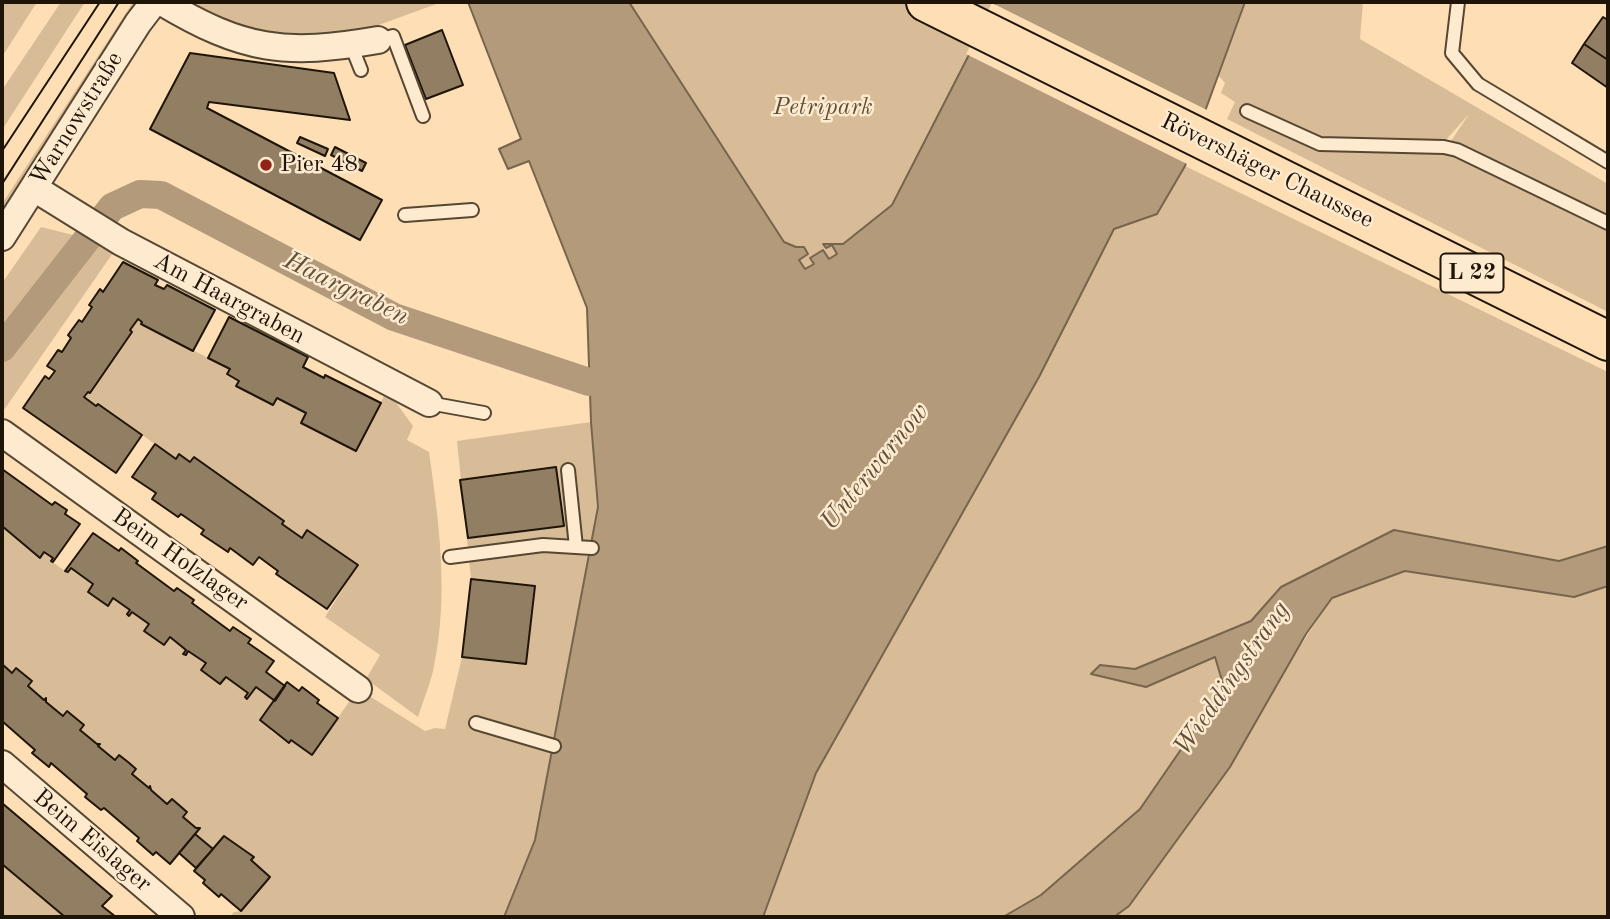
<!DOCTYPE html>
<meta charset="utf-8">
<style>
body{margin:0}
#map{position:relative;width:1610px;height:919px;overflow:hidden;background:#fedfb5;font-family:"Old Standard TT",serif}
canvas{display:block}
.frame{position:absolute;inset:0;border:4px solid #1e1408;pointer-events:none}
</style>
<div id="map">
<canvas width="1610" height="919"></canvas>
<div class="frame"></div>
</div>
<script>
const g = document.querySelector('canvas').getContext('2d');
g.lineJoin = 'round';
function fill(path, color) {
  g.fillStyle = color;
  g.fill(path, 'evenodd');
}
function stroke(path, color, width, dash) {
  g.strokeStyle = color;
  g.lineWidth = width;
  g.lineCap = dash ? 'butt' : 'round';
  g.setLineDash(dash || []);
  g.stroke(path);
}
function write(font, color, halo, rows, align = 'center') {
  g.font = font + ' "Old Standard TT",serif';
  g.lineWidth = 5;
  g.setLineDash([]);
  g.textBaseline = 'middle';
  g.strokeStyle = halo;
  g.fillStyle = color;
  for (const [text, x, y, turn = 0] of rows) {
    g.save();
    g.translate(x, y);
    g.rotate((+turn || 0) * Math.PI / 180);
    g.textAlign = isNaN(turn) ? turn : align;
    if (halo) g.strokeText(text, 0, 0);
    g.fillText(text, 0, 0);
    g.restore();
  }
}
fill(new Path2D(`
 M2,2H37L2,57Z
 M61,2H85L2,130V90Z
 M133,2H140L2,212V204Z
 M196,2H442L354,34L268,36L200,10Z
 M629,2H996L892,205L843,244L832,245L837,254L828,260L822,250L814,264L805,269L799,260L797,247L784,242Z
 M1245,2H1363L1360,39L1608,184V312L1227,119L1235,102L1221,93L1225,83L1218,75ZM1469,114L1443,153L1319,149L1321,137L1445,141Z
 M1185,166L1608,372V546L1559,561L1394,530L1281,587L1251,621L1135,669L1146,687L1215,657L1224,687L1140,809L1041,895L1003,917H763L816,773L1039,377L1114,229L1157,214Z
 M41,227L77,236L2,336V283Z
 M94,242L115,250L4,410L2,364Z
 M138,319L142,322V324L230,369L227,374L239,381L237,385L277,398L306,413L301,423L356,451L387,390L413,426L407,440L429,452C439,523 449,594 434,666C431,683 423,700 418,717L366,679L380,655L325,617L358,565L308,530L302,538L282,524L284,521L194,457L190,462L179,454L176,459L98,404L96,406L84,397L88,392L90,393L132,332L130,330Z
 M591,422L598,507L592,548L535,840L504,917H230L234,912L241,911L270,877L251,860L253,857L224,836L213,849L195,834L200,828H196L183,817L187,812L167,804L151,790V786L149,788L132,774L136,769L128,762L115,760L98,746L100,744H97L80,730L84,725L67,711L63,716L46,702V699L44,700L28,686L32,681L17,669L12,673L2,664V526L39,558L44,552L53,558L51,561L65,571L68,572L71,568L93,584L108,605L113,598L130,610L129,616L132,612L149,624L145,631L164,645L170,637L186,650L184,654L188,651L206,663L201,671L220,684L226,677L248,693L256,687L275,701L271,731L288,743L291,740L312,755L358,689L425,731L435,728L445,729L462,657L471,579L457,441Z
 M1405,571L1574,597L1608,586V917H1114L1129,906L1332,598Z
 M2,864L65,917H2Z`), '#d8bc98');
const water = new Path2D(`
 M468,2H629L784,242L796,247H804L808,254L799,260L805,269L814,264L810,258L823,250L829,259L837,254L832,245L826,248L823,244H843L892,205L996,2H1245L1185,166L1157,214L1114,229L1039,377L816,773L763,917H504L535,840L598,507L591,422L587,308L529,161L508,169L499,149L521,139Z
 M1394,530L1559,561L1608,546V586L1574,597L1405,571L1332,598L1306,634L1230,767L1129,906L1114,917H1003L1041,895L1140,809L1224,687L1215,657L1146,687L1091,674L1100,665L1135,669L1251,621L1281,587Z`);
fill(water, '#b29a7a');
stroke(water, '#77644c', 2);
fill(new Path2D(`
 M992,3L1209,111L1189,165L966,54Z`), '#fedfb5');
stroke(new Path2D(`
 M2,348L112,207L140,194L161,195L394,317L589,382`), '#b29a7a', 28);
const building = new Path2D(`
 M1603,17L1608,20V60L1584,44Z
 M442,30L463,85L426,99L405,45Z
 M1584,44L1608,60V88L1572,63Z
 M190,53L334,73L350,120L209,102L207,108L382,200L360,240L150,129Z
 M300,137L328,149L325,156L297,143Z
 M335,147L366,163L362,171L331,155Z
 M123,262L158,280L155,285L164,289L167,285L215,310L193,351L141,324L142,322L138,319L130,330L132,332L90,393L88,392L84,397L96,406L98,404L142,435L116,473L23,408L45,376L49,379L55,371L47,366L58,350L62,352L71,338L68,335L79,320L82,322L92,307L89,305L100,289L103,292Z
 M229,317L308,357L303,367L324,378L325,375L381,403L356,451L301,423L306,413L277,398L273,405L236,386L239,381L227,374L230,369L208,358Z
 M155,444L176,459L179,454L190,462L194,457L284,521L282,524L302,538L307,530L358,565L327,609L276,574L278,571L259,557L253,565L230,548L228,552L201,534L204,530L181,514L178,517L152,499L156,493L132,477Z
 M556,467L564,526L468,538L460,480Z
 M2,469L52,505L55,502L67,510L65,514L80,524L53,562L51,561L53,558L44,552L40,558L2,526Z
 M93,533L119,551L121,548L138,561L136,563L174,591L177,588L194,600L192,603L230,631L233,627L251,639L248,643L274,661L266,672L285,686L275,701L256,687L247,699L245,697L248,693L226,677L220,684L201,670L206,663L188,651L186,655L183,654L186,650L170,637L164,645L144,631L149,624L132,612L129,616L127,614L130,610L113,598L108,606L88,592L93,584L71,568L68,572L65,571Z
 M471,579L535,586L526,664L462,657Z
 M2,664L12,673L16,668L32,681L28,686L44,700L46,698V702L63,716L67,711L84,725L80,730L97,744H100L98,746L115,760L119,755L128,762L136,769L132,774L149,788L150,786L151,790L167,804L172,799L187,812L183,817L196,828H200L170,864L156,852L153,855L137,841L139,838L104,808L101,810L85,797L87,794L51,763L49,767L32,753L35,750L2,721Z
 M287,682L299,691L302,687L319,700L317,703L338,718L312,755L291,740L289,743L260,720Z
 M2,803L112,896L102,906L116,917H65L2,864Z
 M195,834L213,849L196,868L179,853Z
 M224,836L254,857L251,860L270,877L241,911L221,894L219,897L203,883L205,880L194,871Z`);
fill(building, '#927e62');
stroke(building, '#1e1408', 2);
const service = new Path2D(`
 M1458,2L1452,53L1478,84L1608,162
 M378,40L393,36L423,116
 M351,45L361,70
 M1247,111L1320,144L1444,147L1457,150L1608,223
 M405,215L472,210
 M429,403L484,413
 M568,470L576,547
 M450,557L543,545L592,548
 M476,723L554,746`);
const minor = new Path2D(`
 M162,2C244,51 285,56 378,40
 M34,188L121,242L429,403
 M2,237L138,23L154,2
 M2,433L358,689
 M2,764L181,917`);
const primary = new Path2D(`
 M926,2L1608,341`);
stroke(service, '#564733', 16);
stroke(minor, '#564733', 30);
stroke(primary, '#1e1408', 42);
stroke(service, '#feeacf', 12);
stroke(minor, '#feeacf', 26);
stroke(primary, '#fedfb5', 38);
stroke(new Path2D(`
 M2,151L100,2
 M2,184L119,2`), '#1e1408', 2);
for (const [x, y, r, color] of [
 [266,165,7,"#8f2418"]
]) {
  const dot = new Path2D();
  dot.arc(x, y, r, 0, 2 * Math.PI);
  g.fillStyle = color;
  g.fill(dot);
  stroke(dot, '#feeacf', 2.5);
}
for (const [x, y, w] of [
 [1472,273,63]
]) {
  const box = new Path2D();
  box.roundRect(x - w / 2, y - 19.5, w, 39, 5);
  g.fillStyle = '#feeacf';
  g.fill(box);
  stroke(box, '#1e1408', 2);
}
write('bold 23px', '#1e1408', null, [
 ["L 22",1472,273]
]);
write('italic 24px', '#5f4f3a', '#feeacf', [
 ["Petripark",823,108]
]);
write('24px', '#1e1408', '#feeacf', [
 ["Warnowstraße",77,119,-58],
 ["Rövershäger Chaussee",1267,171,26],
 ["Am Haargraben",229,299,28],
 ["Beim Holzlager",180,560,35],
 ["Beim Eislager",92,841,40]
]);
write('24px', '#1e1408', '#feeacf', [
 ["Pier 48",280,165]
], 'left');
write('italic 26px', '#61503b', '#feeacf', [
 ["Haargraben",346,289,26],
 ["Unterwarnow",875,467,-51],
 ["Wieddingstrang",1232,679,-55]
]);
</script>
